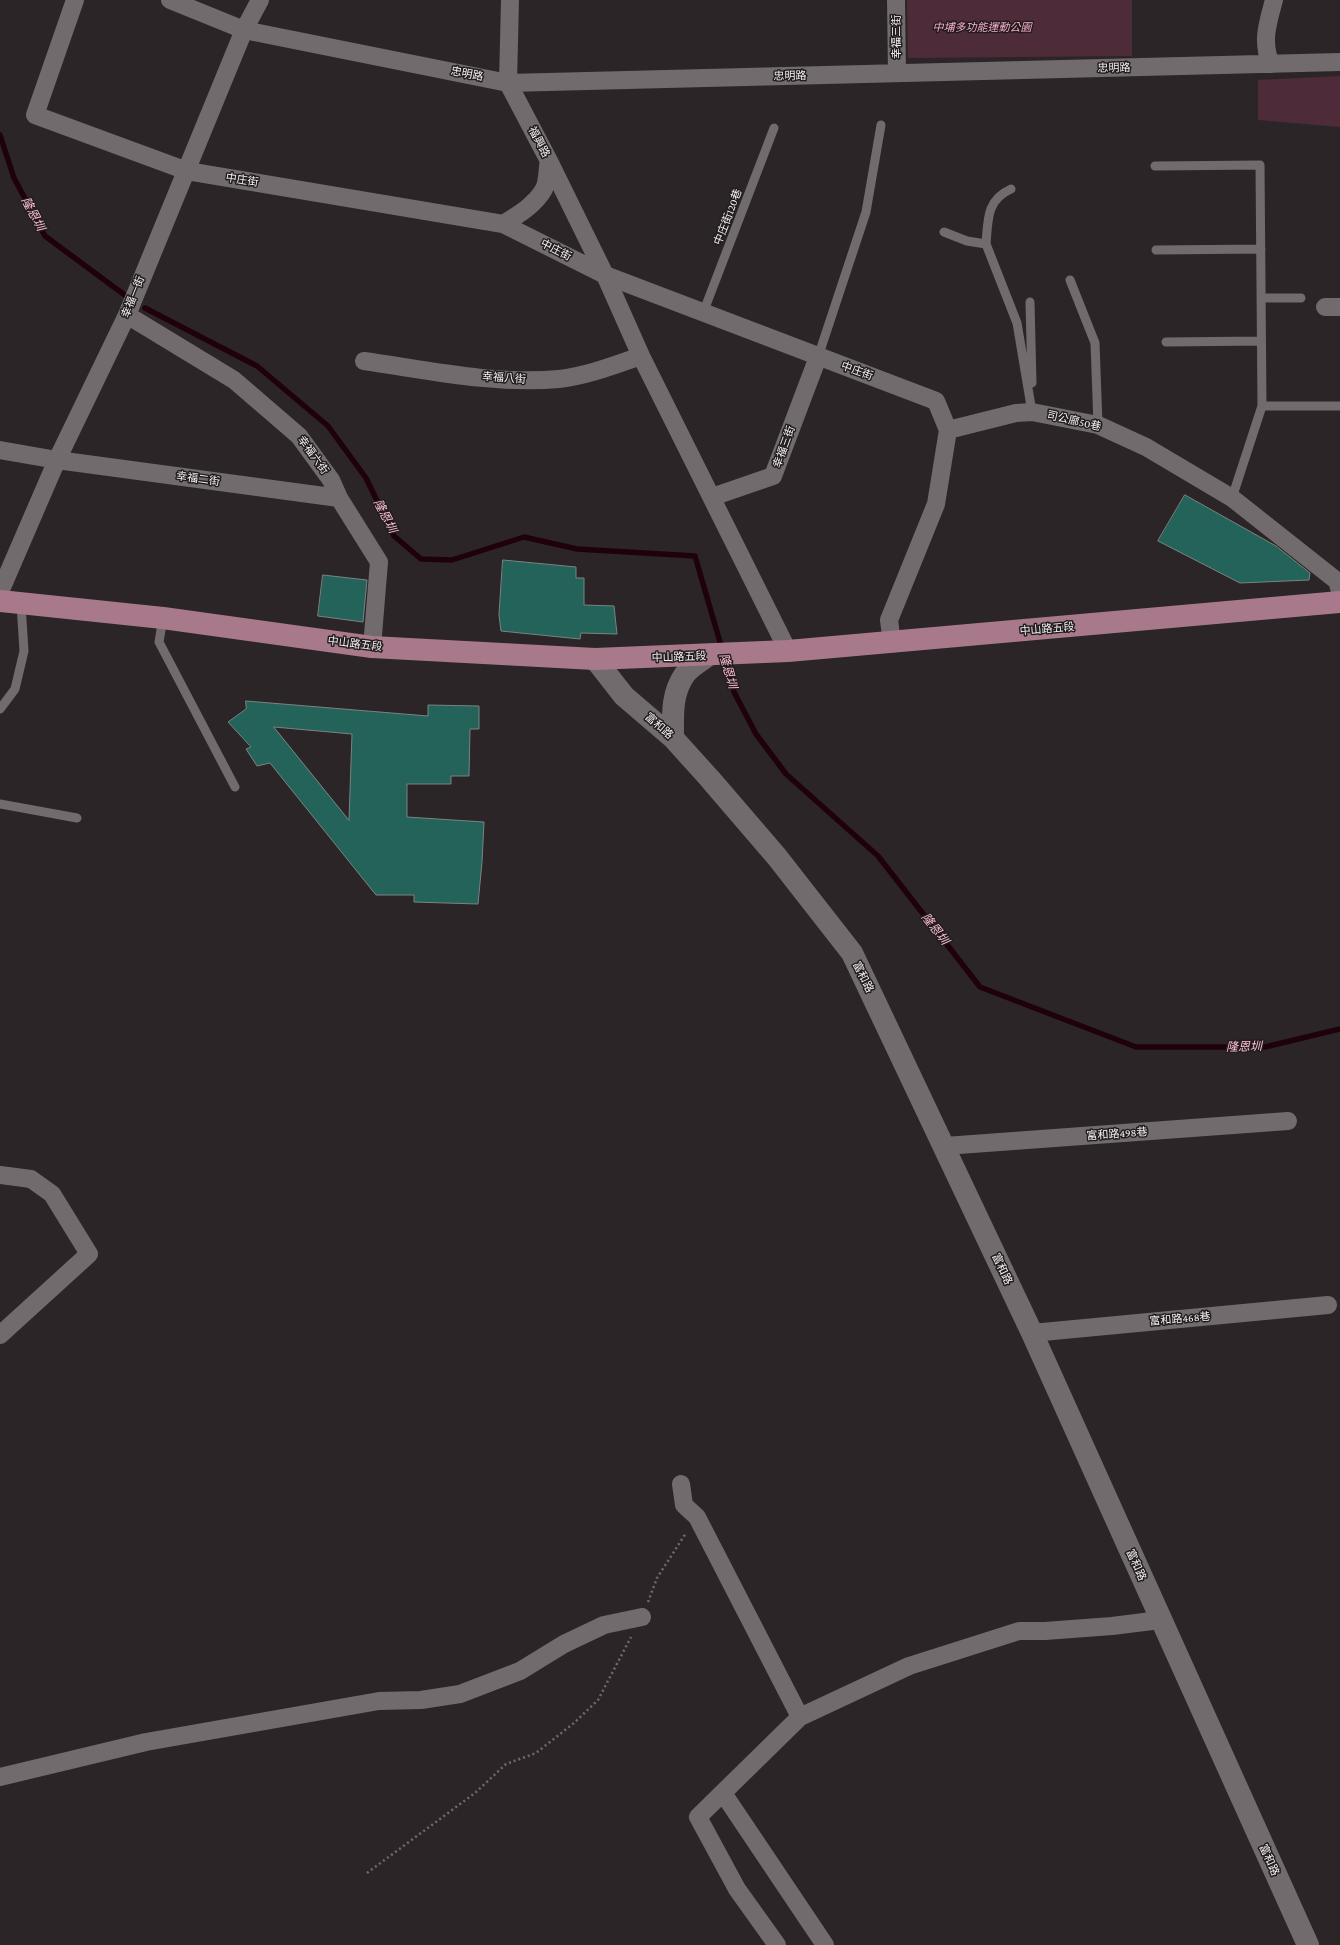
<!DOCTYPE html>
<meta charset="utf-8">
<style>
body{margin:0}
canvas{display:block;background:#2b2527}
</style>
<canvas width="1340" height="1945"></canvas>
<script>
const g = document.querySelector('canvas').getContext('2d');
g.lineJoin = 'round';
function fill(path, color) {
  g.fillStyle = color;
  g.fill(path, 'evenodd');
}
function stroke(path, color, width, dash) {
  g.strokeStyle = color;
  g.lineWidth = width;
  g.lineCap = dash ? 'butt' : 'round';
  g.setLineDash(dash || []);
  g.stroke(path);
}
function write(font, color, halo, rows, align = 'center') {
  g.font = font + ' "Crimson Pro","Noto Sans TC",serif';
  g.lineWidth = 3;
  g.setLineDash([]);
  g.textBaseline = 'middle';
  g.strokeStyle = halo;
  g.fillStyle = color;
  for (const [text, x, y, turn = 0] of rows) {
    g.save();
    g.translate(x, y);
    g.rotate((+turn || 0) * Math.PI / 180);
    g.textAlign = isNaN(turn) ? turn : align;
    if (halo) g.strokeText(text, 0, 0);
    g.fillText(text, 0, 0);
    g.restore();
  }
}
fill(new Path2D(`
 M907,0H1132V56L908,58Z
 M1340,76V127L1258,120V80Z`), '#4d2b38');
stroke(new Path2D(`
 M0,135L14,178L45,236L130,299
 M145,308L257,366L328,426L366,478L394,536L421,559L452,560L524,537L577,549L695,556L722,649
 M724,658L734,692L756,734L786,774L878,856L980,987L1136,1047H1265L1340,1029`), '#1f000d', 5.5);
const building = new Path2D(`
 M1185,495L1276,546L1310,573L1309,580L1240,583L1158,541Z
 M503,560L576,567V578H584V605L614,606L617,634L581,633L580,639L501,631L499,615Z
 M323,575L367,580L363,622L318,616Z
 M246,701L428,716V705L479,706V729H470L469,776H451V784H407V817L484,822L482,862L478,904L414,902V895H376L270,763L257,766L246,749L251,747L228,722L246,709ZM274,727L352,734L349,820Z`);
fill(building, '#246359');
stroke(building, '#7b8381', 1);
stroke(new Path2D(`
 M648,1602L657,1578L686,1533
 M367,1873L475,1793L506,1764L536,1753L574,1723L598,1700L631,1637`), '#706a6c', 2.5, [2, 3]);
stroke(new Path2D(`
 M1155,166L1260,165L1262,406L1232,498
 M944,232L967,241L986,244L1017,323L1032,412
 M986,244C988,221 986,200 1011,189
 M1156,250L1261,249
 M1070,280L1095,343L1098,425
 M1261,298H1301
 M1030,302L1032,383
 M703,313L774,128
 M1166,342L1261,341
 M818,357L866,212L881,125
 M1262,406H1340
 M163,618L159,642L235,787
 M0,709L15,689L24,651L21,604
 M0,804L77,818`), '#716b6d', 9);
stroke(new Path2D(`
 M75,0L35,115L187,171L503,224L605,275L936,401L948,430L936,504L889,620L892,643
 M170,0L244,30L508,83L1340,62
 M510,0L508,83L549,161L605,275L641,356L788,651
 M896,0L897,73
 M1271,64C1261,42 1268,22 1274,0
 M503,224C518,215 535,205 544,189C548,181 547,169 549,161
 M1325,307H1340
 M127,315L234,380L299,436L331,480L339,498L379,562L372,647
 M364,361C427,370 495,385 559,379C587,376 615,365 641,356
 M948,430L1016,413L1032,412L1098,425L1146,447L1232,498L1337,581L1340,591
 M0,450L57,460L339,498
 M712,497L773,476L818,357
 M0,592L57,460L127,315L244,30L260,0
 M945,1146L1288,1121
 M0,1175L31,1179L52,1194L89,1254L0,1335
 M1032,1333L1328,1305
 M681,1484L684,1505L697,1517L800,1717
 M0,1777L146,1742L379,1701L421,1700L460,1694L520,1671L564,1644L604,1625L642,1617
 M723,1793L825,1945
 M777,1945L737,1889L698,1817L800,1717L909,1666L1019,1631H1045L1112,1626L1160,1620`), '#716b6d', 18);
stroke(new Path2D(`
 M595,659L624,696L673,738L710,779L777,857L852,953L1032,1333L1308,1945
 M673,738C673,715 671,694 685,674C690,667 701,661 707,656`), '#716b6d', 22);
stroke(new Path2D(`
 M0,601L163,618L372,647L595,659L788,651L1340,602`), '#a8798b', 22);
write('italic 11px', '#f8acc8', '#211c1e', [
 ["中埔多功能運動公園",982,28]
]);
write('11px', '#f5f1f2', '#211c1e', [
 ["幸福三街",897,37,-90],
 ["忠明路",1114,68,-1],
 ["忠明路",467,74,11],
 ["忠明路",790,76,-1],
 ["福興路",539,142,62],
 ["中庄街",242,180,9],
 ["中庄街120巷",728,217,-69],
 ["中庄街",556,250,27],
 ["幸福一街",133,297,-68],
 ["中庄街",857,371,20],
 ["幸福八街",504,378,4],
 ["司公廍50巷",1074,421,13],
 ["幸福三街",784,447,-70],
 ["幸福六街",313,455,54],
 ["幸福二街",198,479,8],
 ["中山路五段",1047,629,-5],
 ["中山路五段",355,644,7],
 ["中山路五段",679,657,-2],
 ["富和路",659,726,41],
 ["富和路",863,977,64],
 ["富和路498巷",1117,1134,-4],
 ["富和路",1002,1269,65],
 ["富和路468巷",1180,1319,-5],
 ["富和路",1136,1565,66],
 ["富和路",1269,1860,66]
]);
write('italic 12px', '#fdbfd5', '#211c1e', [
 ["隆恩圳",33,214,62],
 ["隆恩圳",385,516,63],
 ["隆恩圳",728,671,74],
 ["隆恩圳",935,929,52],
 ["隆恩圳",1244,1047,-1]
]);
</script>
